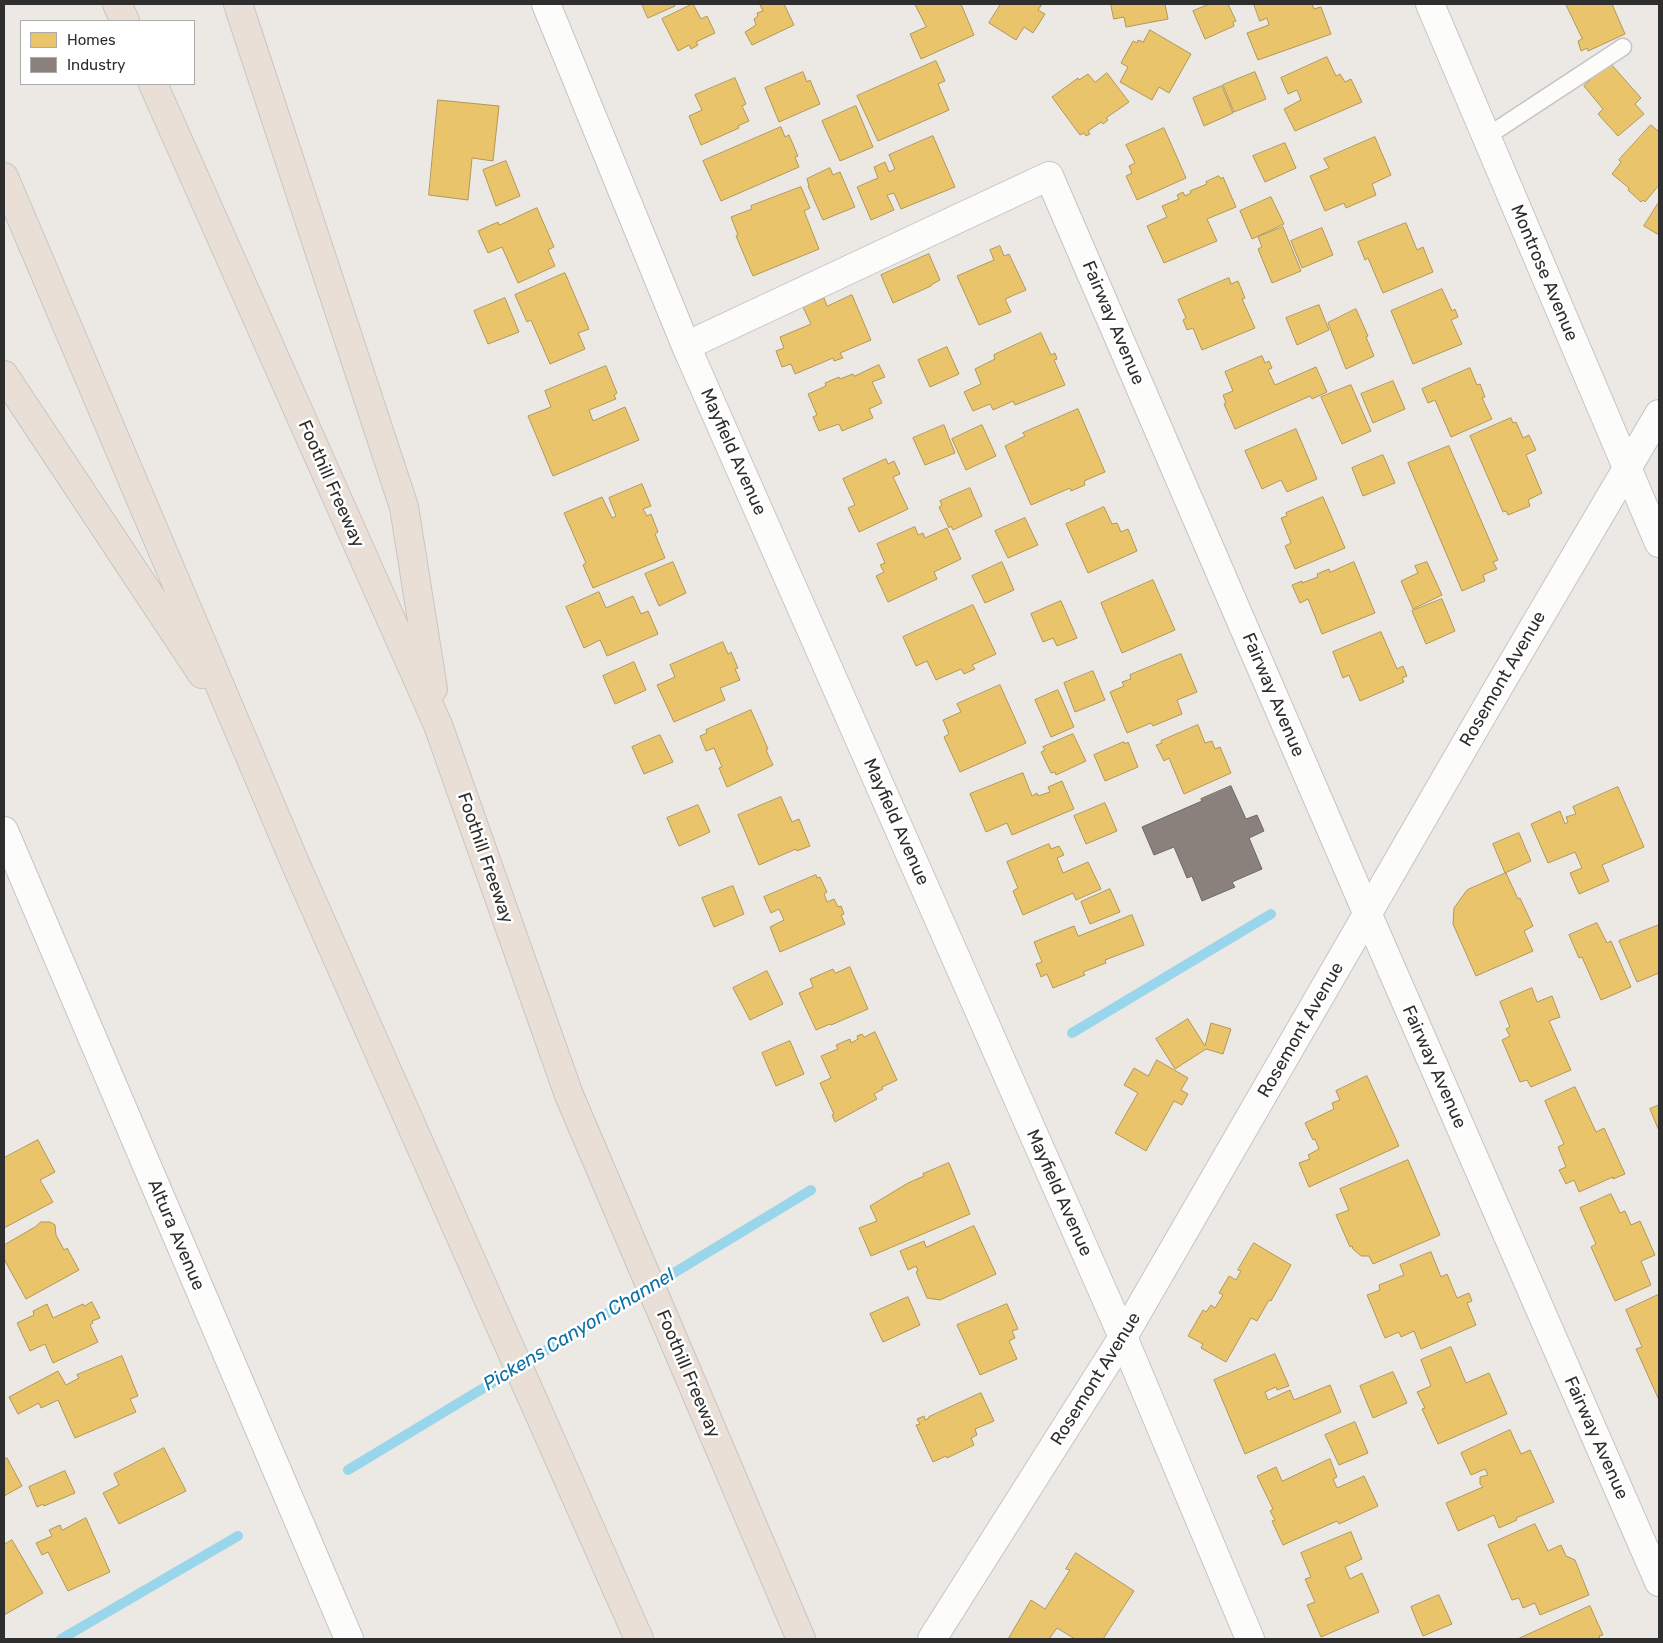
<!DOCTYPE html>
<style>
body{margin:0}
#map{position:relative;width:1663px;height:1643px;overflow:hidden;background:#ece8e4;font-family:Rubik,sans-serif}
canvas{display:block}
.frame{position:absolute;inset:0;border:5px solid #2e2e2e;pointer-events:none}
.legend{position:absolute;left:20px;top:20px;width:175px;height:65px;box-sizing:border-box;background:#fff;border:1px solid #ababab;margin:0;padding:6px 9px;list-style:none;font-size:15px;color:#2e2e2e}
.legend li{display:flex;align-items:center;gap:10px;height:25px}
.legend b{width:25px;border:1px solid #ababab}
</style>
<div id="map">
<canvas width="1663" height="1643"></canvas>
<div class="frame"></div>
<ul class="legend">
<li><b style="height:14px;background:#e9c46a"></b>Homes</li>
<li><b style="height:14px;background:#8a817c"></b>Industry</li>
</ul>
</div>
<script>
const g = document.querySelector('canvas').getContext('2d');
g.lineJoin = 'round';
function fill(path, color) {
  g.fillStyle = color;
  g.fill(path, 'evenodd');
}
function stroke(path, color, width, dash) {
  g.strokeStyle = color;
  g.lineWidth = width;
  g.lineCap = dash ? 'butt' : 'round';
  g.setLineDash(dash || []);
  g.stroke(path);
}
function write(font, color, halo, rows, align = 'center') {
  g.font = font + ' Rubik,sans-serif';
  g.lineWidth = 5;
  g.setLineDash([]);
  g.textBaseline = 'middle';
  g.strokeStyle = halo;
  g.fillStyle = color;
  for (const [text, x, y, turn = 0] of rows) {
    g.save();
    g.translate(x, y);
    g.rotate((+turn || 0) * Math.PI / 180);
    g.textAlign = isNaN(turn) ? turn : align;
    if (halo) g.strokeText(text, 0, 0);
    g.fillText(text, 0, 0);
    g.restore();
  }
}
const homes = new Path2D(`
 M642,4H674L675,6L648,18Z
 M693,4L701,19L707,16L715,33L696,42L698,45L691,49L689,45L678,51L662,19Z
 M763,4H784L794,25L752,45L745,32L756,25L754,19L758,16L757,13L763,11L760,5Z
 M915,4H961L974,35L921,59L910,34L926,27Z
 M1001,4H1042L1038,10L1045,14L1033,33L1024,27L1016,40L989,23Z
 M1111,4H1165L1168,19L1126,27L1124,17L1114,19Z
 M1210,4H1228L1236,21L1233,22L1234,26L1205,39L1193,11Z
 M1254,4H1312L1314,9L1321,7L1331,34L1258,60L1247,33L1269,25L1267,18L1260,21Z
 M1566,4H1612L1625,34L1588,51L1587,48L1581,51L1578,41L1582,39Z
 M1150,30L1191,54L1169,93L1159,87L1152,100L1120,82L1128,67L1121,63L1133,41L1137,43L1138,40L1143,42Z
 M1327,57L1336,76L1340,74L1345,82L1351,79L1362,102L1295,131L1284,109L1301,100L1297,90L1288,94L1281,78Z
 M936,61L945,81L938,84L949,110L878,141L857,96Z
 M1610,63L1641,98L1635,104L1644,114L1618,136L1598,114L1603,109L1584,86Z
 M803,72L807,82L810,80L820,104L779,122L765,88Z
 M1255,72L1266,99L1234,112L1223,85Z
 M1107,73L1129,102L1106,118L1108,120L1103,124L1101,122L1088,131L1090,134L1086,136L1084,133L1080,135L1052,97L1078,78L1079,80L1088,74L1095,82Z
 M735,78L746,104L742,106L749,121L738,126L739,128L701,145L689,116L702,110L695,95Z
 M1222,86L1233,113L1204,126L1193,98Z
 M438,100L499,106L493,161L472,158L468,200L429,195Z
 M856,106L873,147L840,161L822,121Z
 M1651,125L1659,132V185L1645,202L1643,200L1641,202L1628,190L1629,188L1612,174L1621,162L1619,160Z
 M781,127L785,137L789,135L798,156L795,157L799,167L721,201L703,161Z
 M1164,128L1186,178L1137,200L1126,176L1132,173L1129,166L1135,163L1126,145Z
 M933,136L955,187L901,209L894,193L887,195L894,210L871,220L857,187L878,178L874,167L885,162L889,172L895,169L889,155Z
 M1375,137L1391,175L1372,184L1376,195L1346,208L1344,203L1325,211L1310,176L1329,168L1324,159Z
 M1285,143L1296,168L1265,182L1253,156Z
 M506,161L520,196L496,206L483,170Z
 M830,168L833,175L840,172L855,207L823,220L808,186H809L807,179Z
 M1219,176L1221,179L1223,177L1236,207L1207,219L1217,241L1164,263L1147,226L1167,217L1162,206L1179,199L1177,195L1183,192L1185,196L1191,193L1190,191L1207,184L1206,182Z
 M801,187L810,208L804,211L819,249L753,276L736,236L738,235L731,217L752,209L751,206Z
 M1271,197L1284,224L1252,239L1240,211Z
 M1659,202V235L1644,226Z
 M537,208L554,247L548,250L555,266L518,283L502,247L488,253L478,231L498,222L499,225Z
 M1406,223L1417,250L1423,247L1433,272L1383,293L1368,258L1365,260L1358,242Z
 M1283,227L1301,271L1272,283L1258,249L1262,247L1258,237Z
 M1322,228L1333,255L1302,268L1291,241Z
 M1000,246L1004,256L1009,254L1026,290L1005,299L1011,312L979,325L957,276L994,260L990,250Z
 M929,254L940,280L931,285V286L893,303L881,275Z
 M565,273L589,329L578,333L585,349L550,364L531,320L527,322L515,295Z
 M1229,278L1231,284L1238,281L1245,298L1242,299L1255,328L1202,350L1193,328L1187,330L1183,320L1186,318L1178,300Z
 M1442,289L1452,311L1455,309L1458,317L1451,320L1462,344L1413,364L1391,311Z
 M852,295L871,340L840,353L843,358L834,361L833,358L795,374L791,364L782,367L776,351L784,348L780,337L811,324L803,307L824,298L827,306Z
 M505,298L519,332L488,344L474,311Z
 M1319,305L1329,330L1297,345L1286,318Z
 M1356,309L1368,336L1366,337L1374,356L1346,369L1328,323Z
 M1041,333L1051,355L1055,353L1057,359L1054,360L1065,385L1015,405L1013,401L993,410L990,404L973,411L964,392L981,384L975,369L995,359L994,355Z
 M947,347L959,374L930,387L918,360Z
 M1262,356L1265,363L1269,361L1272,368L1268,370L1275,385L1316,367L1327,392L1312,399L1310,396L1235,429L1224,404L1226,403L1223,395L1233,391L1225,372Z
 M879,365L885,377L872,382L882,403L869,409L873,418L842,431L839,424L819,431L813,417L817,415L808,394L826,386L825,383L839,377L840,379L853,374L854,376Z
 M606,366L617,393L614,395L616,399L589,410L593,421L625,407L639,440L553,476L528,416L551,407L545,391Z
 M1470,368L1477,385L1480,384L1485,397L1482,398L1492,419L1451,437L1435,400L1428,403L1422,389Z
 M1393,381L1405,409L1373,423L1361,394Z
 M1351,385L1371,431L1342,444L1321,397Z
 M1078,409L1105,472L1084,481L1085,485L1071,491L1070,488L1031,505L1005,446L1025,436L1023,433Z
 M1511,418L1513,423L1516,422L1523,438L1529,435L1536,450L1526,455L1542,493L1528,500L1530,506L1508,515L1506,511L1503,512L1470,436Z
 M944,425L955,453L925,465L913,438Z
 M982,425L996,456L966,470L952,439Z
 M1296,429L1317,479L1287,492L1281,480L1262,489L1245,451Z
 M1449,446L1498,560L1493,562L1497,569L1483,575L1485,581L1462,591L1408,463Z
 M1383,455L1395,483L1363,496L1352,468Z
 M886,459L888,464L894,461L900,474L893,477L908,509L859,532L848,508L855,505L843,479Z
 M642,484L651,506L643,509L647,516L651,514L658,532L655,534L665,558L593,588L583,565L586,563L564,513L602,497L612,518L616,516L609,498Z
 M970,488L982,516L953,530L951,526L949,528L939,507L942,505L940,501Z
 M1323,497L1345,548L1295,569L1285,546L1291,543L1281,518L1287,516L1286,513Z
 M1104,507L1112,524L1117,523L1121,532L1128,529L1137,551L1088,573L1066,524Z
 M1025,518L1038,545L1008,558L995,531Z
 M915,527L918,535L923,533L925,538L947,528L961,559L934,572L937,579L888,602L876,576L884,572L880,565L885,563L877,544Z
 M673,562L686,593L659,606L645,574Z
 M1002,562L1014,590L985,603L972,576Z
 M1354,562L1375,613L1322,634L1308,599L1300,603L1292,585L1302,581V583L1318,577L1317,574L1329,569L1330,572Z
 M1427,562L1442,595L1413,609L1401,581L1418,573L1415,566Z
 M1153,580L1175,630L1122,653L1101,603Z
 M599,592L606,608L633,596L641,614L648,611L658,634L607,656L600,640L584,648L566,607Z
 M1442,599L1455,631L1426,644L1412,611Z
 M1061,601L1077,638L1057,646L1053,638L1043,642L1031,614Z
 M973,605L996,654L972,665L975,669L964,674L961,669L936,680L927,661L916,666L903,637Z
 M1381,632L1397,669L1403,666L1407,676L1402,678L1404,682L1360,701L1349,675L1343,678L1333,652Z
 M723,642L728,654L731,652L738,668L735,669L740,680L720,688L725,700L674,722L657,685L675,677L670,665Z
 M1181,654L1197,692L1177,700L1182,714L1153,726L1151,723L1127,733L1110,692L1124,686L1122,682L1131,679L1130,675Z
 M634,662L646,690L615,704L603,676Z
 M1093,671L1105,700L1075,712L1064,683Z
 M1000,685L1026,743L960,772L944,737L949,734L943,720L961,712L957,704Z
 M1058,690L1074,727L1051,737L1035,700Z
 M751,710L768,749L766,750L773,765L727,787L719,768L722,767L714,748L706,751L700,736L707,733L706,730Z
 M1198,725L1205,743L1212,741L1215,749L1220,747L1231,773L1184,794L1169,758L1164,761L1156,745L1162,743L1161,741Z
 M1073,734L1086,761L1056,775L1055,772L1051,773L1041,752L1045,750L1043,747Z
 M660,735L673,762L644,774L632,747Z
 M1124,742L1125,744L1128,742L1138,767L1105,781L1094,755Z
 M1023,773L1032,796L1037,793L1038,796L1050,792L1048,787L1062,781L1074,809L1012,835L1007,823L986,832L970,794Z
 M1618,787L1644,847L1602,865L1609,881L1579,894L1570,873L1582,868L1575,852L1548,863L1531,824L1560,811L1565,824L1568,822L1566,817L1576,814L1573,807Z
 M781,797L792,822L799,819L810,846L797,851L796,849L759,865L738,815Z
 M1105,803L1117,831L1086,844L1074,816Z
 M698,805L710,832L679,846L667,818Z
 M1519,833L1531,861L1505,873L1493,844Z
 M1049,844L1051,849L1059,846L1064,855L1057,858L1063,873L1088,862L1101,889L1076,900L1073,893L1023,915L1013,891L1018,888L1007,862Z
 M1506,873L1518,899L1520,898L1533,926L1524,931L1533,951L1476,976L1453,924L1454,908L1467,890Z
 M816,875L817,878L820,877L827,892L824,894L827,902L834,899L838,907L841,906L844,914L841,915L845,924L780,952L770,927L784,920L779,909L771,913L764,897Z
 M733,886L744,914L714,927L702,898Z
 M1110,889L1120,912L1090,924L1081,902Z
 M1132,915L1144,945L1105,960L1106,963L1083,972L1085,975L1053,988L1047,974L1041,977L1036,964L1042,962L1034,942L1074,926L1078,936Z
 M1597,923L1607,943L1611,941L1631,987L1601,1000L1582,957L1579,958L1569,935Z
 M1659,925V973L1637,982L1619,941Z
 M850,967L868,1009L831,1025L830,1024L816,1030L799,993L813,987L810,979L833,969L835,973Z
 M767,971L783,1004L750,1020L733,988Z
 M1532,988L1537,1002L1552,996L1560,1017L1549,1021L1571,1070L1531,1087L1527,1080L1520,1082L1502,1040L1510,1036L1506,1029L1510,1027L1500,1002Z
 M1188,1019L1205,1046L1211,1023L1231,1029L1223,1054L1206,1049L1175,1069L1156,1039Z
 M875,1032L897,1080L882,1087L883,1089L874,1094L877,1099L835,1122L832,1115L834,1114L820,1083L831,1078L821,1056L838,1049L836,1045L850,1039L851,1043L858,1039L857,1036L862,1034L864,1037Z
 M790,1041L804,1074L776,1086L762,1053Z
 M1157,1060L1188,1078L1181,1090L1188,1094L1182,1105L1174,1101L1146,1151L1115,1133L1138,1093L1124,1085L1134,1068L1148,1076Z
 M1367,1076L1399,1146L1309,1187L1299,1163L1310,1159L1308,1155L1319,1149L1315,1139L1313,1140L1305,1123L1334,1109L1332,1103L1340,1100L1336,1091Z
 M1575,1087L1596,1132L1604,1128L1625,1174L1613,1179V1177L1579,1192L1574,1180L1566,1184L1559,1170L1566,1167L1558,1147L1564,1144L1545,1101Z
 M1659,1105V1131L1650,1109Z
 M38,1140L55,1172L40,1180L53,1202L4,1228V1158Z
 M1408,1160L1440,1235L1373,1264L1369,1256H1361L1353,1249L1352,1246L1350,1247L1336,1215L1349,1210L1340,1189Z
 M949,1163L970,1214L871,1256L859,1228L877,1221L870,1206L908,1183L924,1176L923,1174Z
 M1611,1194L1620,1213L1625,1211L1631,1225L1640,1221L1655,1255L1641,1261L1651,1285L1615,1301L1591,1247L1596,1244L1580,1208Z
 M41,1222H50L55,1225L56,1235L64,1250L67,1248L79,1270L26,1299L4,1259V1245L35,1227Z
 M974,1226L996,1274L940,1300L927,1298L916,1272L918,1271L916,1266L908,1270L900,1251L924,1241L926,1247Z
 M1254,1243L1291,1265L1271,1301L1269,1300L1257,1321L1251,1318L1226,1362L1201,1348L1203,1344L1188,1336L1203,1310L1206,1312L1211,1305L1215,1308L1223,1295L1219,1293L1229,1276L1236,1280L1241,1271L1238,1270Z
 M1431,1252L1441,1277L1447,1274L1457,1298L1469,1293L1472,1301L1467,1303L1476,1325L1421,1349L1414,1331L1401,1337L1399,1332L1385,1338L1367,1295L1380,1290L1379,1285L1404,1275L1400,1265Z
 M1658,1295L1659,1298V1400L1636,1349L1642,1347L1626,1310Z
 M908,1297L920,1325L883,1342L870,1314Z
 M92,1302L100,1318L92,1321L93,1323L90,1325L98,1342L53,1363L45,1344L30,1351L17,1323L34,1315L33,1311L47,1304L53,1318L83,1304L84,1306Z
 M1007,1304L1018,1329L1012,1331L1015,1338L1009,1341L1017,1359L980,1375L957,1325Z
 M1451,1347L1466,1383L1489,1373L1507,1414L1438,1444L1422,1409L1425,1408L1417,1392L1431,1386L1421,1360Z
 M1275,1354L1289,1386L1277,1390L1276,1387L1265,1392L1268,1400L1290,1390L1294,1400L1330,1385L1341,1412L1245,1454L1214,1380Z
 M122,1356L138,1396L130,1399L136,1412L75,1438L58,1400L41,1408L39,1403L18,1414L9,1397L58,1371L66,1385L79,1378L77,1375Z
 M1393,1372L1407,1403L1373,1418L1360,1386Z
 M981,1393L994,1421L975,1429L977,1435L971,1438L974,1445L947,1458L946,1456L933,1462L916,1425L920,1424L917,1419L924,1416L925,1420L929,1418V1417Z
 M1355,1422L1368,1453L1339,1465L1325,1435Z
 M1510,1430L1521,1454L1530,1450L1554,1502L1516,1518L1517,1520L1499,1528L1494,1515L1458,1531L1446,1503L1483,1487L1480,1484V1477L1488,1475L1485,1469L1471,1475L1461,1453Z
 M164,1448L186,1491L119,1524L103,1493L119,1485L114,1474Z
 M7,1458L22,1486L4,1496V1460Z
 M1330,1459L1337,1477L1333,1479L1337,1488L1364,1476L1378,1506L1339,1524L1337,1521L1283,1545L1272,1521L1275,1520L1270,1511L1273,1509L1257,1476L1276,1467L1282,1481Z
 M65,1471L75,1493L44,1506L43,1504L37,1507L29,1487Z
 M86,1518L110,1572L68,1591L48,1552L42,1555L36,1543L52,1536L49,1530L60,1525L62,1530Z
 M1535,1524L1548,1551L1561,1545L1566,1556L1575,1560L1589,1595L1540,1615L1535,1603L1523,1608L1519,1598L1512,1600L1488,1545Z
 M1351,1532L1362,1559L1345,1567L1350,1579L1362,1573L1379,1612L1321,1637L1307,1605L1315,1602L1305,1579L1311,1577L1301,1553Z
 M12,1540L43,1593L4,1615V1545Z
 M1076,1553L1134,1591L1103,1639H1075L1057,1628L1049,1639H1008L1031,1600L1045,1609L1070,1570L1066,1569Z
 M1439,1595L1452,1624L1423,1636L1411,1607Z
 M1590,1606L1603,1635L1599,1636L1600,1639H1518Z`);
fill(homes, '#e9c46a');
stroke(homes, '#b19758', 1);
const industry = new Path2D(`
 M1231,786L1246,819L1257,815L1264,831L1249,838L1262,869L1232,882L1235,887L1202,901L1192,876L1187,878L1174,847L1154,855L1142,827L1202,801L1201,799Z`);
fill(industry, '#8a817c');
stroke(industry, '#6e6865', 1);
stroke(new Path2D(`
 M1072,1033L1271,914
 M348,1470L811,1190
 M61,1639L238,1536`), '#99d6ec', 10);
const service = new Path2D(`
 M1486,137L1623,47`);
const minor = new Path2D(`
 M546,4L686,346L1123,1337L1250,1639
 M686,346L1049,176L1368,915L1659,1582
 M4,831L349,1639`);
const tertiary = new Path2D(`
 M1430,4L1659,543
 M932,1639L1123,1337L1495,693L1659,414`);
const motorway = new Path2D(`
 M117,4L125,21
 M238,4L404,507L433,689
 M153,84L438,725L569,1095L801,1639
 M4,177L296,865L639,1639
 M4,375L202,674`);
stroke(service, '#c5c4c5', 19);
stroke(minor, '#c5c4c5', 30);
stroke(tertiary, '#c5c4c5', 30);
stroke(motorway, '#c6c5c4', 30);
stroke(service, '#fcfcfb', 16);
stroke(minor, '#fcfcfb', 28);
stroke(tertiary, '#fcfcfb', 28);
stroke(motorway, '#eadfd6', 28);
write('18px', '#2e2e2e', '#fff', [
 ["Montrose Avenue",1544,273,67],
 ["Fairway Avenue",1113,323,67],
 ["Mayfield Avenue",733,452,66],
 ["Foothill Freeway",331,484,66],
 ["Rosemont Avenue",1503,679,-60],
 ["Fairway Avenue",1273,695,67],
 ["Mayfield Avenue",896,822,66],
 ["Foothill Freeway",485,858,71],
 ["Rosemont Avenue",1301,1030,-60],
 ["Fairway Avenue",1434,1067,66],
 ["Mayfield Avenue",1059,1193,66],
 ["Altura Avenue",176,1235,67],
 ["Foothill Freeway",688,1374,67],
 ["Rosemont Avenue",1096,1379,-58],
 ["Fairway Avenue",1596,1438,66]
]);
write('italic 19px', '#0d6fa3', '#fff', [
 ["Pickens Canyon Channel",579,1330,-31]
]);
</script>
